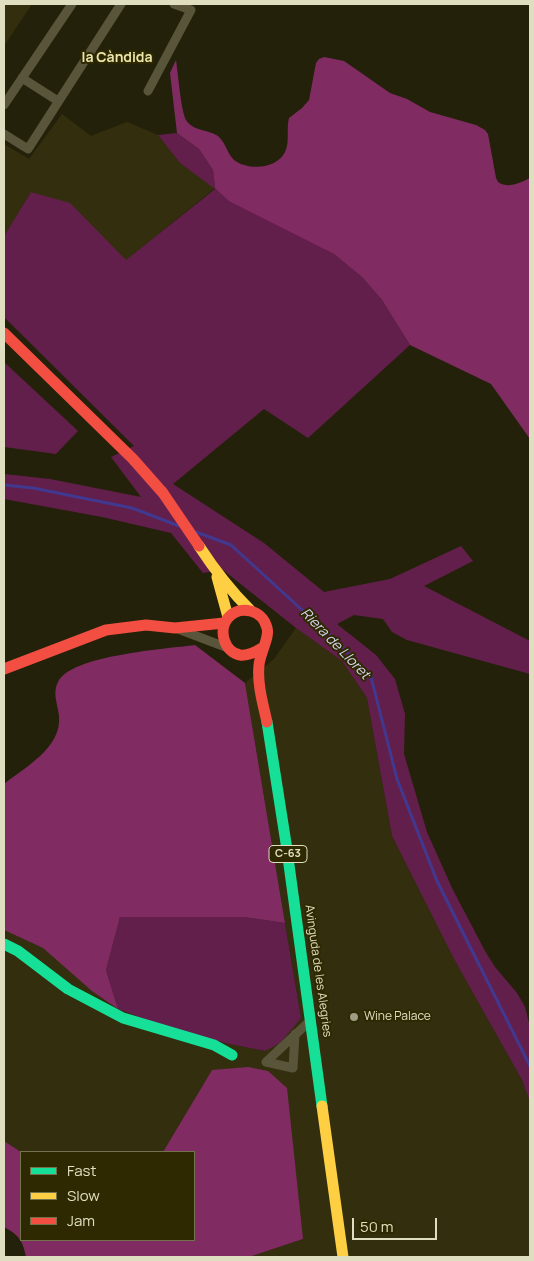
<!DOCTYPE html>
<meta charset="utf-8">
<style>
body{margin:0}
#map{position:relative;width:534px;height:1261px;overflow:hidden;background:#24210a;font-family:Manrope,sans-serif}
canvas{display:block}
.frame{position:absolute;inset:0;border:5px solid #e0dec1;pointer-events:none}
.legend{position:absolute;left:20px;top:1151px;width:175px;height:90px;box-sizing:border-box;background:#2e2900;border:1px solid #75714d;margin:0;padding:6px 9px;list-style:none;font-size:15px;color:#e0dec1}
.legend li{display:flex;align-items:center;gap:10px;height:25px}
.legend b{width:25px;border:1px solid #75714d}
.scale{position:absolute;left:352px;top:1218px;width:85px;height:22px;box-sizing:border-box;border:2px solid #e0dec1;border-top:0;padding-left:6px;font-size:15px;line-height:18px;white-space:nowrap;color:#e0dec1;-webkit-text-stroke:4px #2e2900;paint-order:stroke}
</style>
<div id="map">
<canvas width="534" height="1261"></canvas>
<div class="frame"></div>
<ul class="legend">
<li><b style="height:6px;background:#16e098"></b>Fast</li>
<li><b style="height:6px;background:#ffcf43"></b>Slow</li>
<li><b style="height:6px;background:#f24e42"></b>Jam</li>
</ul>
<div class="scale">50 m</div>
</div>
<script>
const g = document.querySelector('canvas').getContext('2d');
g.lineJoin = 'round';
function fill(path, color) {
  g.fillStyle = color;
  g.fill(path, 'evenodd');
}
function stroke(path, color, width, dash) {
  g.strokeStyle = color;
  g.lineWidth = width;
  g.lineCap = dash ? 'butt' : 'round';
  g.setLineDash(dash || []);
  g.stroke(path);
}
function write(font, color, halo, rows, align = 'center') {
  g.font = font + ' Manrope,sans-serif';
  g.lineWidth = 4;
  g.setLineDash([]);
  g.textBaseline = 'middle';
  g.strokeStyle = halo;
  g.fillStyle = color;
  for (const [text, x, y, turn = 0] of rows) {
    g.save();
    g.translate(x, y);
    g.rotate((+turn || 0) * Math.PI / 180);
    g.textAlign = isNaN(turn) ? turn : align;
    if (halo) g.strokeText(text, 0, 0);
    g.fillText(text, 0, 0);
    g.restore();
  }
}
fill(new Path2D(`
 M4,4H32L4,46Z
 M62,114L91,136L127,122L158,135L180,163L215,188L125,261L70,204L31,192L4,236V144L29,159Z
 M296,628L342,661L367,698L392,836L454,959L522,1080L530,1102V1257H249L303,1239L212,1070L163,1152H21L4,1141V930L43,948L93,991L163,1026L229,1044L264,1051L301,1018L245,683L274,659Z`), '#332f0e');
fill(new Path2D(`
 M177,133L199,149L213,170L215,188L334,254L363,278L382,300L410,345L308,438L264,409L173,484L264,543L324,592L390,579L461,546L473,561L424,586L530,641V674L407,640L392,632L383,619L354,615L337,624L376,655L395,679L405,714L404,754L427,832L452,888L485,951L495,967L517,993L525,1007L530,1027V1102L522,1080L454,959L392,836L367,698L342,661L296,628L223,570L203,573L171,533L102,517L4,499V474L50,479L141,497L111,457L134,446L4,317V236L31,192L70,203L126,260L215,189L180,163L158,135Z
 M4,362L78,431L56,454L4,447Z
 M120,917H244L285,923L301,1018L280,1043L265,1051L229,1044L163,1026L118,1009L106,970Z`), '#631f4b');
fill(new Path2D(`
 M324,57L344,61L390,93L407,99L430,112L476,125L485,130L488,134L496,178L498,182C508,189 520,183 530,178V439L491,384L410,345L382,300L363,278L334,254L229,201L215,188L213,170L199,149L177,133L170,73L176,60C178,73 181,111 186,120C193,132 210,129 219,137C226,144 227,153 234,160C248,171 277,169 285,152C290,142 286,129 289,118L302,108L309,100L316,63L319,59Z
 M195,645L245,683L285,923L244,917H120L106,970L118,1009L92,991L43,948L4,930V784C25,767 62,748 59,716C58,705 52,693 58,682C71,655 166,649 195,645Z
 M248,1067L268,1071L287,1088L303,1239L249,1257H26C23,1241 19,1235 4,1227V1141L21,1152V1240H194V1152H163L212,1070Z`), '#812b63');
stroke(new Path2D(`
 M4,485L33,488L132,508L179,526
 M196,532L231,545L335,640L371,677L397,779L437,881L530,1066`), '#41388f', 3);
stroke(new Path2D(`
 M22,78L58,101
 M148,91L191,10L174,4
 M4,105L72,4
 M4,134L28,149L121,4
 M178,629L228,648
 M266,1062L293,1068L295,1034
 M266,1062L311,1020`), '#59553b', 9);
stroke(new Path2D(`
 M267,722L286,843L322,1106
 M4,944L18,951L68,989L123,1018L214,1045L232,1055`), '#16e098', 11);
stroke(new Path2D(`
 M199,546C214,569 230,590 250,610
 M217,577L228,617
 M322,1106L343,1257`), '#ffcf43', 11);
stroke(new Path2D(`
 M4,333L133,459L163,493L199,546
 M262,648C255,652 248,656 240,655C224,652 218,630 228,618C240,604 263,610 267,628C270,637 260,653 259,665C257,684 263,704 267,722
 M4,669L106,630L146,625L175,628L224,623`), '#f24e42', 11);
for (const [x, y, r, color] of [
 [354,1017,5,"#9e9c81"]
]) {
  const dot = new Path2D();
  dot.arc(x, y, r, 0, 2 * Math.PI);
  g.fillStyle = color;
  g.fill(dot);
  stroke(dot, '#2e2900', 2);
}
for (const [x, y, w] of [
 [288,854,38]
]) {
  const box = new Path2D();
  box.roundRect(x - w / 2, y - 8.5, w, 17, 4);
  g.fillStyle = '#2e2900';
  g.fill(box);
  stroke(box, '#e0dec1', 1);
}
write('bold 11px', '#e0dec1', null, [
 ["C-63",288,854]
]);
write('12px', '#e0dec1', '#2e2900', [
 ["Avinguda de les Alegries",318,971,82]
]);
write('12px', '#e0dec1', '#2e2900', [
 ["Wine Palace",364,1017]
], 'left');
write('bold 14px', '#ece5ab', '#2e2900', [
 ["la Càndida",117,58]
]);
write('italic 14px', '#d4d6f1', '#2e2900', [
 ["Riera de Lloret",335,644,46]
]);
</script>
